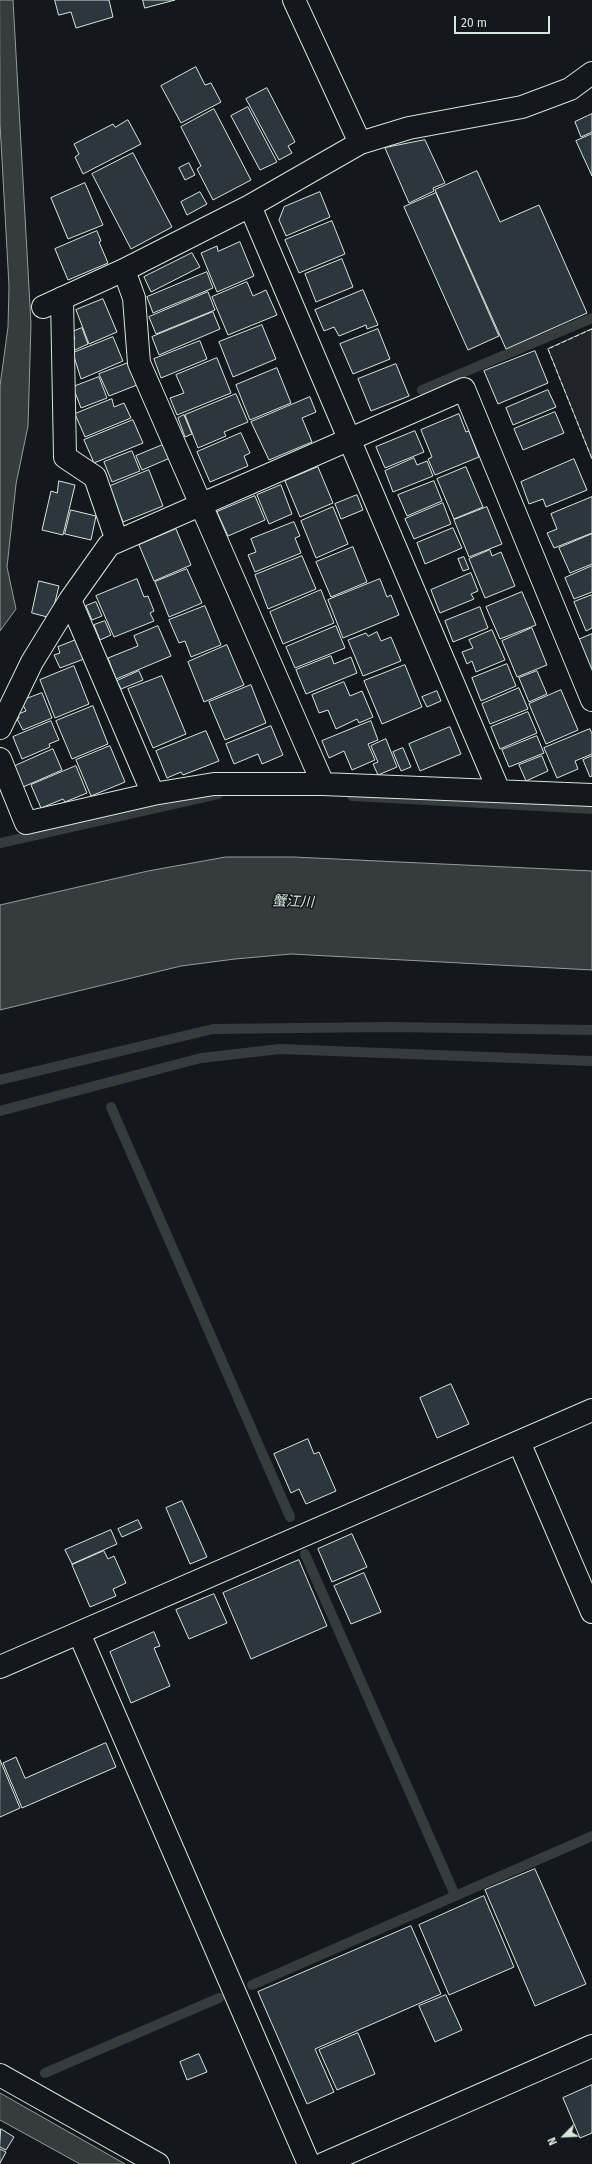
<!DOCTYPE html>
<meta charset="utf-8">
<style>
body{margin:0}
#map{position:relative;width:592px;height:2164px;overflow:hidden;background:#14181c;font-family:"Fira Sans",sans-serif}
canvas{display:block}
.north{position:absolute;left:544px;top:2116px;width:40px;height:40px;-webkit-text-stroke:3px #14181c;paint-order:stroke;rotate:246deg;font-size:11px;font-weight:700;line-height:16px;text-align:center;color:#d8e6dc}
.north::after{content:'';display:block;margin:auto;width:14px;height:18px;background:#d8e6dc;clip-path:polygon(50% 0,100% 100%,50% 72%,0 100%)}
.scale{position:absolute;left:454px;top:16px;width:96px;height:18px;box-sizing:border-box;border:2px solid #d8e6dc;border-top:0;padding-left:5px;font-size:12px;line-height:14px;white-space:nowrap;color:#d8e6dc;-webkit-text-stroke:3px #14181c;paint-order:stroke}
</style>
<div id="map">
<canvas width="592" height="2164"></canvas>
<div class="north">N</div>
<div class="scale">20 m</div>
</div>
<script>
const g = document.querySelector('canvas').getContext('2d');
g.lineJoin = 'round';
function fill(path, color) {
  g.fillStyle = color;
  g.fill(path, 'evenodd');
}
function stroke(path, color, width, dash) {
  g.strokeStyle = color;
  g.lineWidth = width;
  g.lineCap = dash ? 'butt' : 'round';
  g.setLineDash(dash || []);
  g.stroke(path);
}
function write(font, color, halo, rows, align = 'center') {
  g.font = font + ' "Fira Sans","Noto Sans JP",sans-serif';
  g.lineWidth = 3;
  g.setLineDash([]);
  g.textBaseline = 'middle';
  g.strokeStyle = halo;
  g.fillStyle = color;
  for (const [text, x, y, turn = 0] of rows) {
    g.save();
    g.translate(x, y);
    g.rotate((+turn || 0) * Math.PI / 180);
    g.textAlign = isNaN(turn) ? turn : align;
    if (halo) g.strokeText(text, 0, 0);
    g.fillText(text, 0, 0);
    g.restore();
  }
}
const green = new Path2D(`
 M592,329V459L548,349Z`);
fill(green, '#202428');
stroke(green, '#939e99', 1);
const water = new Path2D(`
 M0,0H13L31,324L28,426L16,484L7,567L16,609L0,631V386L8,327L9,286L0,124Z
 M226,857H293L592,871V970L291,954L235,959L181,966L0,1010V905L148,871Z
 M0,2093L125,2164H80L0,2120Z`);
fill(water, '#363b3e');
stroke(water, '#939e99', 1);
stroke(new Path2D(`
 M422,390L592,318
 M352,796L592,809
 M0,843L218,794
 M0,1080L213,1029L389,1027L592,1030
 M111,1107L290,1517
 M0,1111L201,1058L280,1049L592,1061
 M305,1554L455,1895
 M252,1985L592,1836
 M45,2073L219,1998`), '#363b3e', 10);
const building = new Path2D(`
 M55,0H109L113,17L76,28L71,12L59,15Z
 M143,0H175L145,8Z
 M196,67L205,85L211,83L221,102L181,123L161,86Z
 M267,88L295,142L288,146L292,153L279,160L246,99Z
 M248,107L277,162L260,170L231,116Z
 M214,109L251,180L213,200L197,169L201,166L181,127Z
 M592,114V132L581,137L575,122Z
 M128,120L141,144L83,174L75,157L79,154L74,144L113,124L115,127Z
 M592,134V176L576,141Z
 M425,140L445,183L433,188L434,191L409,203L385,148Z
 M133,153L172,227L131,249L92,174Z
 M189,163L195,175L185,180L179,168Z
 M477,171L500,222L539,205L587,313L506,349L435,190Z
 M85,183L103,225L68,239L51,198Z
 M200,192L207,204L187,215L181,202Z
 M320,192L330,217L286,236L279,220L284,207Z
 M436,193L499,336L468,350L404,207Z
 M332,221L345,254L299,273L285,240Z
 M97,231L101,241L99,242L108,263L68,280L55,249Z
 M240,242L254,276L217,292L201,253L217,246L218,251Z
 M192,253L200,267L151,292L144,277Z
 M342,259L353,287L316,302L305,274Z
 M207,272L213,288L153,313L147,297Z
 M247,282L253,296L266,290L277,315L228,335L212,297Z
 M363,290L378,325L367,329L366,325L339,336L334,327L324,331L315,310Z
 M208,292L215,310L156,334L149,317Z
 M103,299L117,332L89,344L76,310Z
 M213,312L220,329L159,355L152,337Z
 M262,325L276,359L233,377L219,342Z
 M82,328L88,344L75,350L71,340L75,339L72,332Z
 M378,329L390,359L353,374L340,344Z
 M113,337L123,361L81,379L73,353Z
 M200,341L207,359L161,378L154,359Z
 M535,351L548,383L498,404L484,371Z
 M217,358L231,393L177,415L170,398L184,393L176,375Z
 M128,363L137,385L109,396L99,374Z
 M396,364L409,396L371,411L358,379Z
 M277,368L291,403L250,420L236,385Z
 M99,377L107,398L81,408L73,387Z
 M548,390L556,407L513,425L506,408Z
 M236,394L248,422L224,432L226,436L198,448L185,415Z
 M310,397L316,412L302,418L312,442L269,460L251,422Z
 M112,399L114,407L124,403L131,418L85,437L75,414Z
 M555,412L564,433L523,450L514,429Z
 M459,414L466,432L469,431L479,457L435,475L428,459L432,457L421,430Z
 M184,415L192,434L185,437L178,418Z
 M133,420L143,443L94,463L84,440Z
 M415,431L424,452L385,468L376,447Z
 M241,433L250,453L244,456L248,466L210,482L197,452Z
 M165,444L170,458L142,470L136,456Z
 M132,451L140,471L112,482L104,462Z
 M414,458L417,465L427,461L433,476L393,492L385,471Z
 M574,459L587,490L546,507L543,499L529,504L521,482Z
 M318,467L333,503L300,517L285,481Z
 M466,467L483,507L454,519L437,479Z
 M149,470L163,506L123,522L108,487Z
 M59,481L75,485L63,535L42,530L51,491L57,493Z
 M434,481L442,501L407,516L398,495Z
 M281,485L292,514L269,524L257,495Z
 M357,495L363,510L341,519L335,504Z
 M255,496L265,520L228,536L217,512Z
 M592,497V533L554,548L547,533L557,529L551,514Z
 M443,503L451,524L414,539L405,519Z
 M333,507L348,544L316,558L301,521Z
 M487,507L502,544L469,557L454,520Z
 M71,510L96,516L91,540L65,534Z
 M294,522L300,536L295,538L301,553L255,572L248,555L256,552L251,539Z
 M453,528L462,548L425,564L417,543Z
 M176,529L191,565L154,581L139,545Z
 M592,534V564L570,573L559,548Z
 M353,547L367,582L331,597L316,562Z
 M490,550L492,556L501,552L515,586L485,598L469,559Z
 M302,556L316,589L268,609L255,575Z
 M464,557L469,569L463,571L458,559Z
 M592,566V592L574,599L565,578Z
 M187,569L202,603L169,617L155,582Z
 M471,573L478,591L471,594L474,599L440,613L431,590Z
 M137,579L144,597L148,596L154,611L150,613L154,621L114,637L96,596Z
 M380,579L387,597L391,595L399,615L343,638L328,600Z
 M39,581L59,586L51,618L32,613Z
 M321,590L334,623L283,644L270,612Z
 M522,592L536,625L500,639L486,607Z
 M592,595V628L586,631L574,602Z
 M96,602L102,616L92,620L86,606Z
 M205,606L221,645L191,657L185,641L179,643L169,620Z
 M480,607L488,628L453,642L445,621Z
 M105,621L111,635L100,640L94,625Z
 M158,626L171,656L116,679L108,658L138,646L134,636Z
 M336,626L345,648L295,668L286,647Z
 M532,628L547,665L517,677L502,641Z
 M492,630L505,660L476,672L472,661L467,664L462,652L473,648L469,640Z
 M377,632L381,641L391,637L401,661L363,676L348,640L366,633L368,636Z
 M592,634V668L590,669L578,640Z
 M76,640L84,659L60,668L54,655L60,653L58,647Z
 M227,645L244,685L204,702L188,662Z
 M331,656L334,664L351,657L357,673L306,694L296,670Z
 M507,664L516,686L481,701L472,678Z
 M405,665L422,707L382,724L364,681Z
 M74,666L89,704L55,718L40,680Z
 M139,671L143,680L121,689L117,681Z
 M537,671L547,694L529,702L519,678Z
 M162,676L186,734L153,748L128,689Z
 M344,682L350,696L362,691L373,717L359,723L357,719L336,729L328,710L319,713L312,695Z
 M251,685L266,723L225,740L209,702Z
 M519,688L528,709L490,724L482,704Z
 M561,690L578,730L546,744L529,704Z
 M437,691L441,701L427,707L422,697Z
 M42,693L52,718L23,730L17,719L19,718L18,714L26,711L21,701Z
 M93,706L108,744L72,759L56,721Z
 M528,712L537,733L500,749L491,727Z
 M51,721L59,740L49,744L50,747L22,759L13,737Z
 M371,721L378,740L368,744L375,760L352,770L344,751L329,758L322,741Z
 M271,726L283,755L262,764L258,754L234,764L226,744Z
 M450,727L461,754L420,771L409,744Z
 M590,729L592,734V754L575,761L578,769L557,778L544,748Z
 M206,731L219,761L183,775L181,772L167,778L156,751Z
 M537,736L544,753L509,767L502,750Z
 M386,739L397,767L378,775L373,764L378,762L371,746Z
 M110,746L125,782L91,796L76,760Z
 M403,748L411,767L401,771L393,752Z
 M53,749L62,770L23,787L15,766Z
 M542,756L548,771L526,781L519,765Z
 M592,756V776L590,777L583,760Z
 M76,766L87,793L65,802L63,799L41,808L31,785Z
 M451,1384L469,1424L437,1438L420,1398Z
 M308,1439L314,1454L319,1452L336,1491L306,1504L299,1489L291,1493L274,1454Z
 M182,1501L207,1557L190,1564L166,1508Z
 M138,1520L142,1528L122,1537L118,1529Z
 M111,1530L117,1544L72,1564L65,1550Z
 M352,1534L367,1567L332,1582L318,1549Z
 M104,1551L108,1559L114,1556L126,1583L113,1589L116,1596L90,1607L72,1565Z
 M299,1560L327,1626L251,1659L223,1593Z
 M364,1573L381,1612L351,1624L334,1586Z
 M214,1594L227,1623L189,1639L176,1610Z
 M154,1632L160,1646L154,1648L170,1686L131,1703L110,1652Z
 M106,1743L116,1767L22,1808L3,1763L16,1757L25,1778Z
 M0,1760L20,1808L0,1817Z
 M535,1869L586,1984L535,2006L485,1890Z
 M484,1896L514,1967L449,1995L419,1925Z
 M411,1926L441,1994L315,2049L334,2092L307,2104L258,1992Z
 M446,1995L462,2030L435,2042L419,2006Z
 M358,2033L375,2074L337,2090L319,2050Z
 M199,2054L207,2072L187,2080L180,2062Z
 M592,2085V2133L580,2138L563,2098Z
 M1,2129L14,2137L6,2150L0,2147Z
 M0,2149L6,2152L0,2163Z`);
fill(building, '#2c363c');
stroke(building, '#d8e6dc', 1);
const street = new Path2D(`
 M294,0L360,143
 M250,206L499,791
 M124,270L134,298L139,363L323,784
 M62,298L65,457L95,477L117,541
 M43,307L124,270L250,206L360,143L409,128L522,107L570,89L592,73
 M70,600L153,794
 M0,728L32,662L70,600L109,545L464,389L592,700
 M0,759L26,823L153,794L214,784H323L592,795
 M519,1442L592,1612
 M79,1633L309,2164
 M0,1667L592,1410
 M0,2075L158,2164`);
const secondary = new Path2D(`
 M323,2164L592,2046`);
stroke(street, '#d8e6dc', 24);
stroke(secondary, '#d8e6dc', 24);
stroke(street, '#14181c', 22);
stroke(secondary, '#14181c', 22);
stroke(new Path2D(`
 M592,329L548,349L592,459`), '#d8e6dc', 1, [5, 2]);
write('italic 14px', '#d8e6dc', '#14181c', [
 ["蟹江川",293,902,2]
]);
</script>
